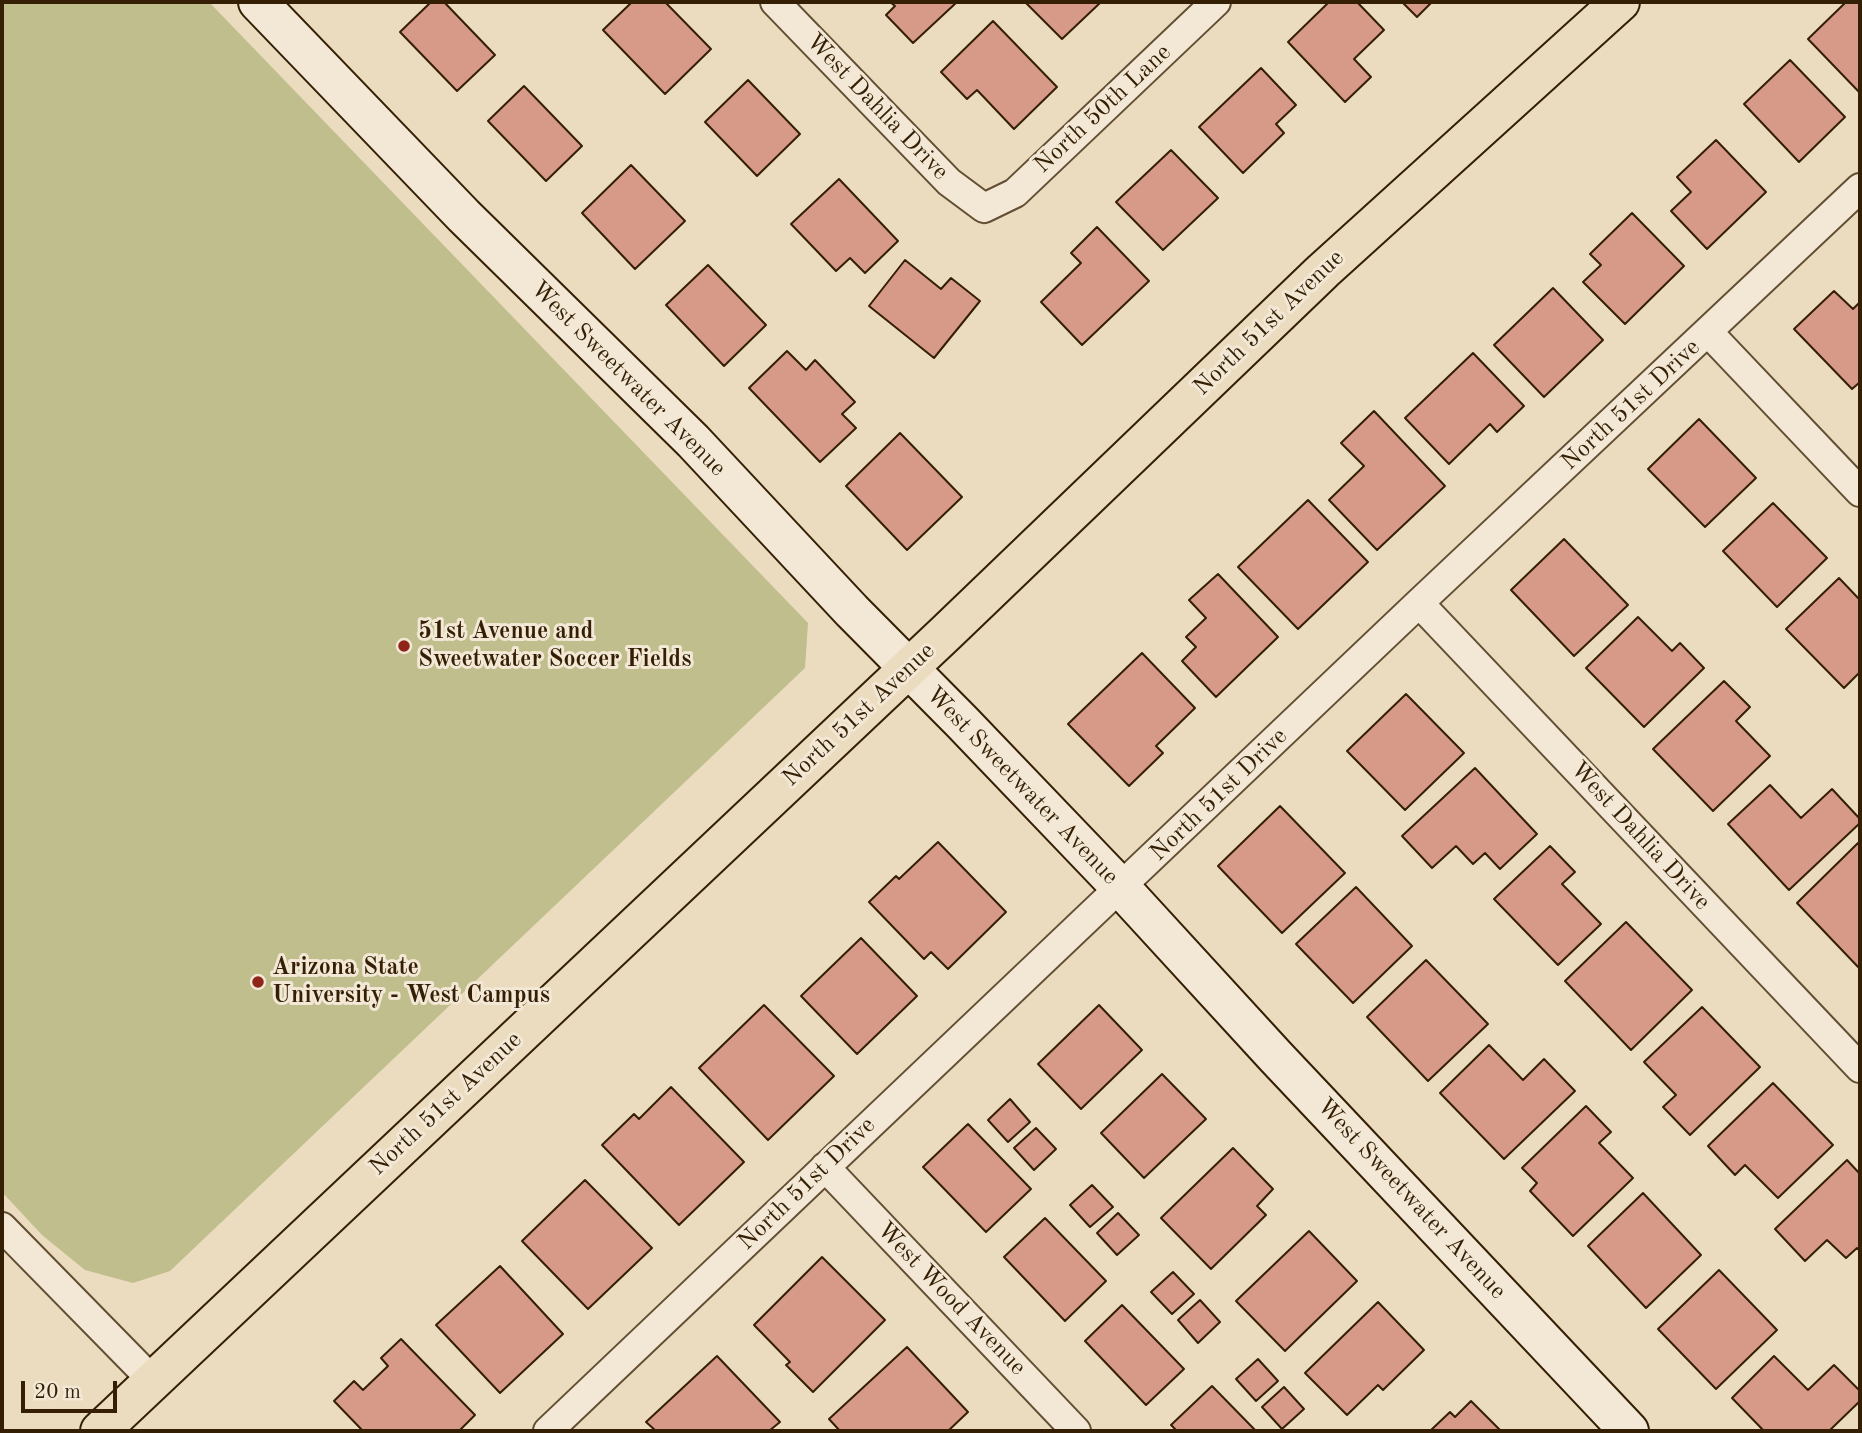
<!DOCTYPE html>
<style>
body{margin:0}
#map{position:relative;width:1862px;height:1433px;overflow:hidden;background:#ebdbbf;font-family:"Old Standard TT",serif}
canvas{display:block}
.frame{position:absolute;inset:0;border:4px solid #341f04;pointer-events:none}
.scale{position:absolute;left:21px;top:1381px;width:96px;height:32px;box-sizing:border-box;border:4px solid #341f04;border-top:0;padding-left:9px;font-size:21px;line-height:24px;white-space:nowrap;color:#341f04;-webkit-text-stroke:5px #f2e8d5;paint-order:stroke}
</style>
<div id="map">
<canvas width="1862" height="1433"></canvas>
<div class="frame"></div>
<div class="scale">20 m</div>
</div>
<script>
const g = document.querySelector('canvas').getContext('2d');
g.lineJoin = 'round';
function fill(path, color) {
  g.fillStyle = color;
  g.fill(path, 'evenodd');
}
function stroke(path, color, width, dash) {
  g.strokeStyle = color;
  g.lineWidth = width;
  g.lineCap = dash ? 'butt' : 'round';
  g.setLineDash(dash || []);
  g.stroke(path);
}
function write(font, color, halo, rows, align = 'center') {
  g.font = font + ' "Old Standard TT",serif';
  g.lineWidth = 6;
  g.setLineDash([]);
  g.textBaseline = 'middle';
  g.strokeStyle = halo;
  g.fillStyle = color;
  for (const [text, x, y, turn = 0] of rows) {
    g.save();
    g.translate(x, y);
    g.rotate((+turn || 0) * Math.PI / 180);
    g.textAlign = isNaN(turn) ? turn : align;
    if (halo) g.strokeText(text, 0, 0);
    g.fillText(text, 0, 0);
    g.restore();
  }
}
fill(new Path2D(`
 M2,2H209L808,623L805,668L170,1271L133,1283L85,1270L42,1235L2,1192Z`), '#bfbe8c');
const building = new Path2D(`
 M431,2H444L495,55L457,91L400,32Z
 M632,2H665L711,49L665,94L603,30Z
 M890,2H957L913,43L886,15L895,6Z
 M1025,2H1101L1062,39Z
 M1329,2H1357L1384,30L1354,59L1371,77L1345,102L1288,42Z
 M1402,2H1432L1417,17Z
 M1846,2H1860V93L1808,39Z
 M993,21L1057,87L1014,129L977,90L967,99L941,72Z
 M1790,60L1845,117L1799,162L1744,104Z
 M1261,68L1296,105L1276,124L1284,133L1243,173L1199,127Z
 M748,80L800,134L757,176L705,122Z
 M524,86L582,146L546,181L488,121Z
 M1716,140L1766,192L1707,249L1671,211L1691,192L1677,177Z
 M1171,150L1218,198L1163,250L1116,202Z
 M631,165L685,221L635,269L582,213Z
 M839,179L898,241L865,273L850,258L836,271L791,224Z
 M1632,213L1684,266L1625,324L1583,282L1601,265L1590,254Z
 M1097,227L1149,281L1082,345L1041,302L1081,263L1071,253Z
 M905,260L941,289L951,278L980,301L934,358L869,306Z
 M708,265L766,325L724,366L666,305Z
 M1553,288L1603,340L1544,397L1494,345Z
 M1834,291L1853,309L1860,302V382L1852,389L1794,329Z
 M787,351L806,370L815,360L855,402L842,414L856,428L820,462L749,388Z
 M1473,353L1524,406L1497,432L1490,424L1449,464L1405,418Z
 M1374,411L1445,486L1377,550L1329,500L1364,466L1341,443Z
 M1699,419L1756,478L1705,527L1648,469Z
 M900,433L962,497L907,550L846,486Z
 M1308,500L1368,562L1298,629L1238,567Z
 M1773,503L1827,558L1777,607L1723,551Z
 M1564,539L1628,605L1574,656L1511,590Z
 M1218,574L1278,637L1216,697L1182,661L1196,647L1186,637L1206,618L1189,600Z
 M1839,578L1860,600V631L1859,632L1860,633V672L1844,688L1786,629Z
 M1638,617L1672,651L1680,643L1704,668L1644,727L1586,668Z
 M1142,653L1195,708L1156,746L1163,753L1129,786L1068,724Z
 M1724,681L1750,707L1736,721L1770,756L1713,811L1653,749Z
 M1406,694L1464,753L1405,810L1347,751Z
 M1475,768L1537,834L1500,869L1485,853L1473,864L1456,846L1432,868L1402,836Z
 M1770,785L1801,818L1832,789L1860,819V823L1789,890L1728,824Z
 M1280,806L1345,873L1282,933L1218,866Z
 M938,842L1006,912L948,969L931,952L924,959L869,902L896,876L899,879Z
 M1858,843L1860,846V969L1797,903Z
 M1550,846L1575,872L1562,884L1601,924L1558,965L1494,899Z
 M1356,887L1412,946L1353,1003L1296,944Z
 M1626,922L1692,990L1631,1050L1565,981Z
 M861,938L917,996L857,1054L801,996Z
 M1426,960L1488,1024L1428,1081L1367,1017Z
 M764,1005L834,1076L768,1140L699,1068Z
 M1099,1005L1142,1050L1081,1109L1038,1064Z
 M1702,1007L1760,1067L1690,1135L1663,1107L1676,1095L1644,1062Z
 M1489,1045L1523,1080L1544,1059L1575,1091L1504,1159L1440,1093Z
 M1162,1074L1206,1119L1144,1178L1101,1133Z
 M1773,1083L1833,1145L1778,1198L1745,1165L1735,1175L1708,1146Z
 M671,1087L744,1162L679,1225L602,1145L634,1114L639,1119Z
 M1010,1099L1030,1122L1008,1142L988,1120Z
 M1586,1106L1611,1132L1599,1143L1633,1178L1573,1236L1530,1191L1537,1183L1522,1168Z
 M968,1124L1031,1189L986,1232L923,1167Z
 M1036,1128L1056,1149L1034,1170L1014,1148Z
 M1233,1148L1273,1189L1257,1206L1266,1215L1211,1269L1161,1218Z
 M1847,1160L1860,1174V1251L1857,1248L1846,1258L1827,1240L1805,1261L1775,1229Z
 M585,1180L652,1248L588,1309L522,1241Z
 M1092,1185L1113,1207L1090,1227L1070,1205Z
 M1643,1193L1701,1255L1646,1308L1588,1246Z
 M1118,1213L1139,1235L1117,1255L1097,1233Z
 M1045,1218L1106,1281L1065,1321L1004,1257Z
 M1309,1231L1357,1281L1285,1351L1236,1301Z
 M822,1257L885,1320L813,1392L786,1365L790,1362L754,1325Z
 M500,1266L563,1334L500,1393L436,1325Z
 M1719,1270L1777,1330L1716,1389L1658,1329Z
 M1173,1272L1194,1294L1172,1314L1151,1292Z
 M1200,1300L1220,1322L1198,1343L1178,1320Z
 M1378,1302L1424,1350L1383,1390L1378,1385L1347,1415L1305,1373Z
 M1122,1305L1184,1369L1146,1405L1085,1341Z
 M401,1339L475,1415L459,1431H363L334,1401L354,1381L363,1390L388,1366L381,1358Z
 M907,1347L968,1412L948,1431H840L829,1419Z
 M717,1356L780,1422L769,1431H656L646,1422Z
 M1774,1356L1808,1390L1834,1365L1860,1391V1401L1829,1431H1764L1732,1398Z
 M1258,1359L1278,1381L1256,1401L1236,1379Z
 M1212,1386L1256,1431H1177L1171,1425Z
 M1284,1387L1304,1409L1282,1429L1262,1407Z
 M1471,1401L1501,1431H1430L1450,1412L1455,1417Z`);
fill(building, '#d79988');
stroke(building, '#341f04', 2);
const street = new Path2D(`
 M775,2L949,182L984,208L1015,193L1216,2
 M1708,332L1860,492
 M1419,603L1860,1068
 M825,1167L1076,1431
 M2,1227L153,1381
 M548,1431L1419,603L1860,188`);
const secondary = new Path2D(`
 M258,2L464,216L693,441L852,611L962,722L1121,888L1276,1057L1629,1431`);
const primary = new Path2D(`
 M100,1431L947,632L1323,271L1620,2`);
stroke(street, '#624e33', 32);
stroke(secondary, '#341f04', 42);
stroke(primary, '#341f04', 42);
stroke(street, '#f2e8d5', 28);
stroke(secondary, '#f2e8d5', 38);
stroke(primary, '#ebdbbf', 38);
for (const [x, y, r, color] of [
 [404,646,7,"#8f2418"],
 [258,982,7,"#8f2418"]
]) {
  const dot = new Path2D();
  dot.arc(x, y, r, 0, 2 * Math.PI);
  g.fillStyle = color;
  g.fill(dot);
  stroke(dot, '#f2e8d5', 2.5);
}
write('24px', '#341f04', '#f2e8d5', [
 ["West Dahlia Drive",877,107,46],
 ["North 50th Lane",1103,109,-43],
 ["North 51st Avenue",1269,323,-44],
 ["West Sweetwater Avenue",628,379,45],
 ["North 51st Drive",1631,405,-43],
 ["North 51st Avenue",859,715,-43],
 ["West Sweetwater Avenue",1022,786,46],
 ["North 51st Drive",1219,795,-44],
 ["West Dahlia Drive",1640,836,47],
 ["North 51st Avenue",446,1104,-43],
 ["North 51st Drive",807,1184,-44],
 ["West Sweetwater Avenue",1411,1199,47],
 ["West Wood Avenue",951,1299,46]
]);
write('bold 24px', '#341f04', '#f2e8d5', [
 ["51st Avenue and",418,632],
 ["Sweetwater Soccer Fields",418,660],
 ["Arizona State",272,968],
 ["University - West Campus",272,996]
], 'left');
</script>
